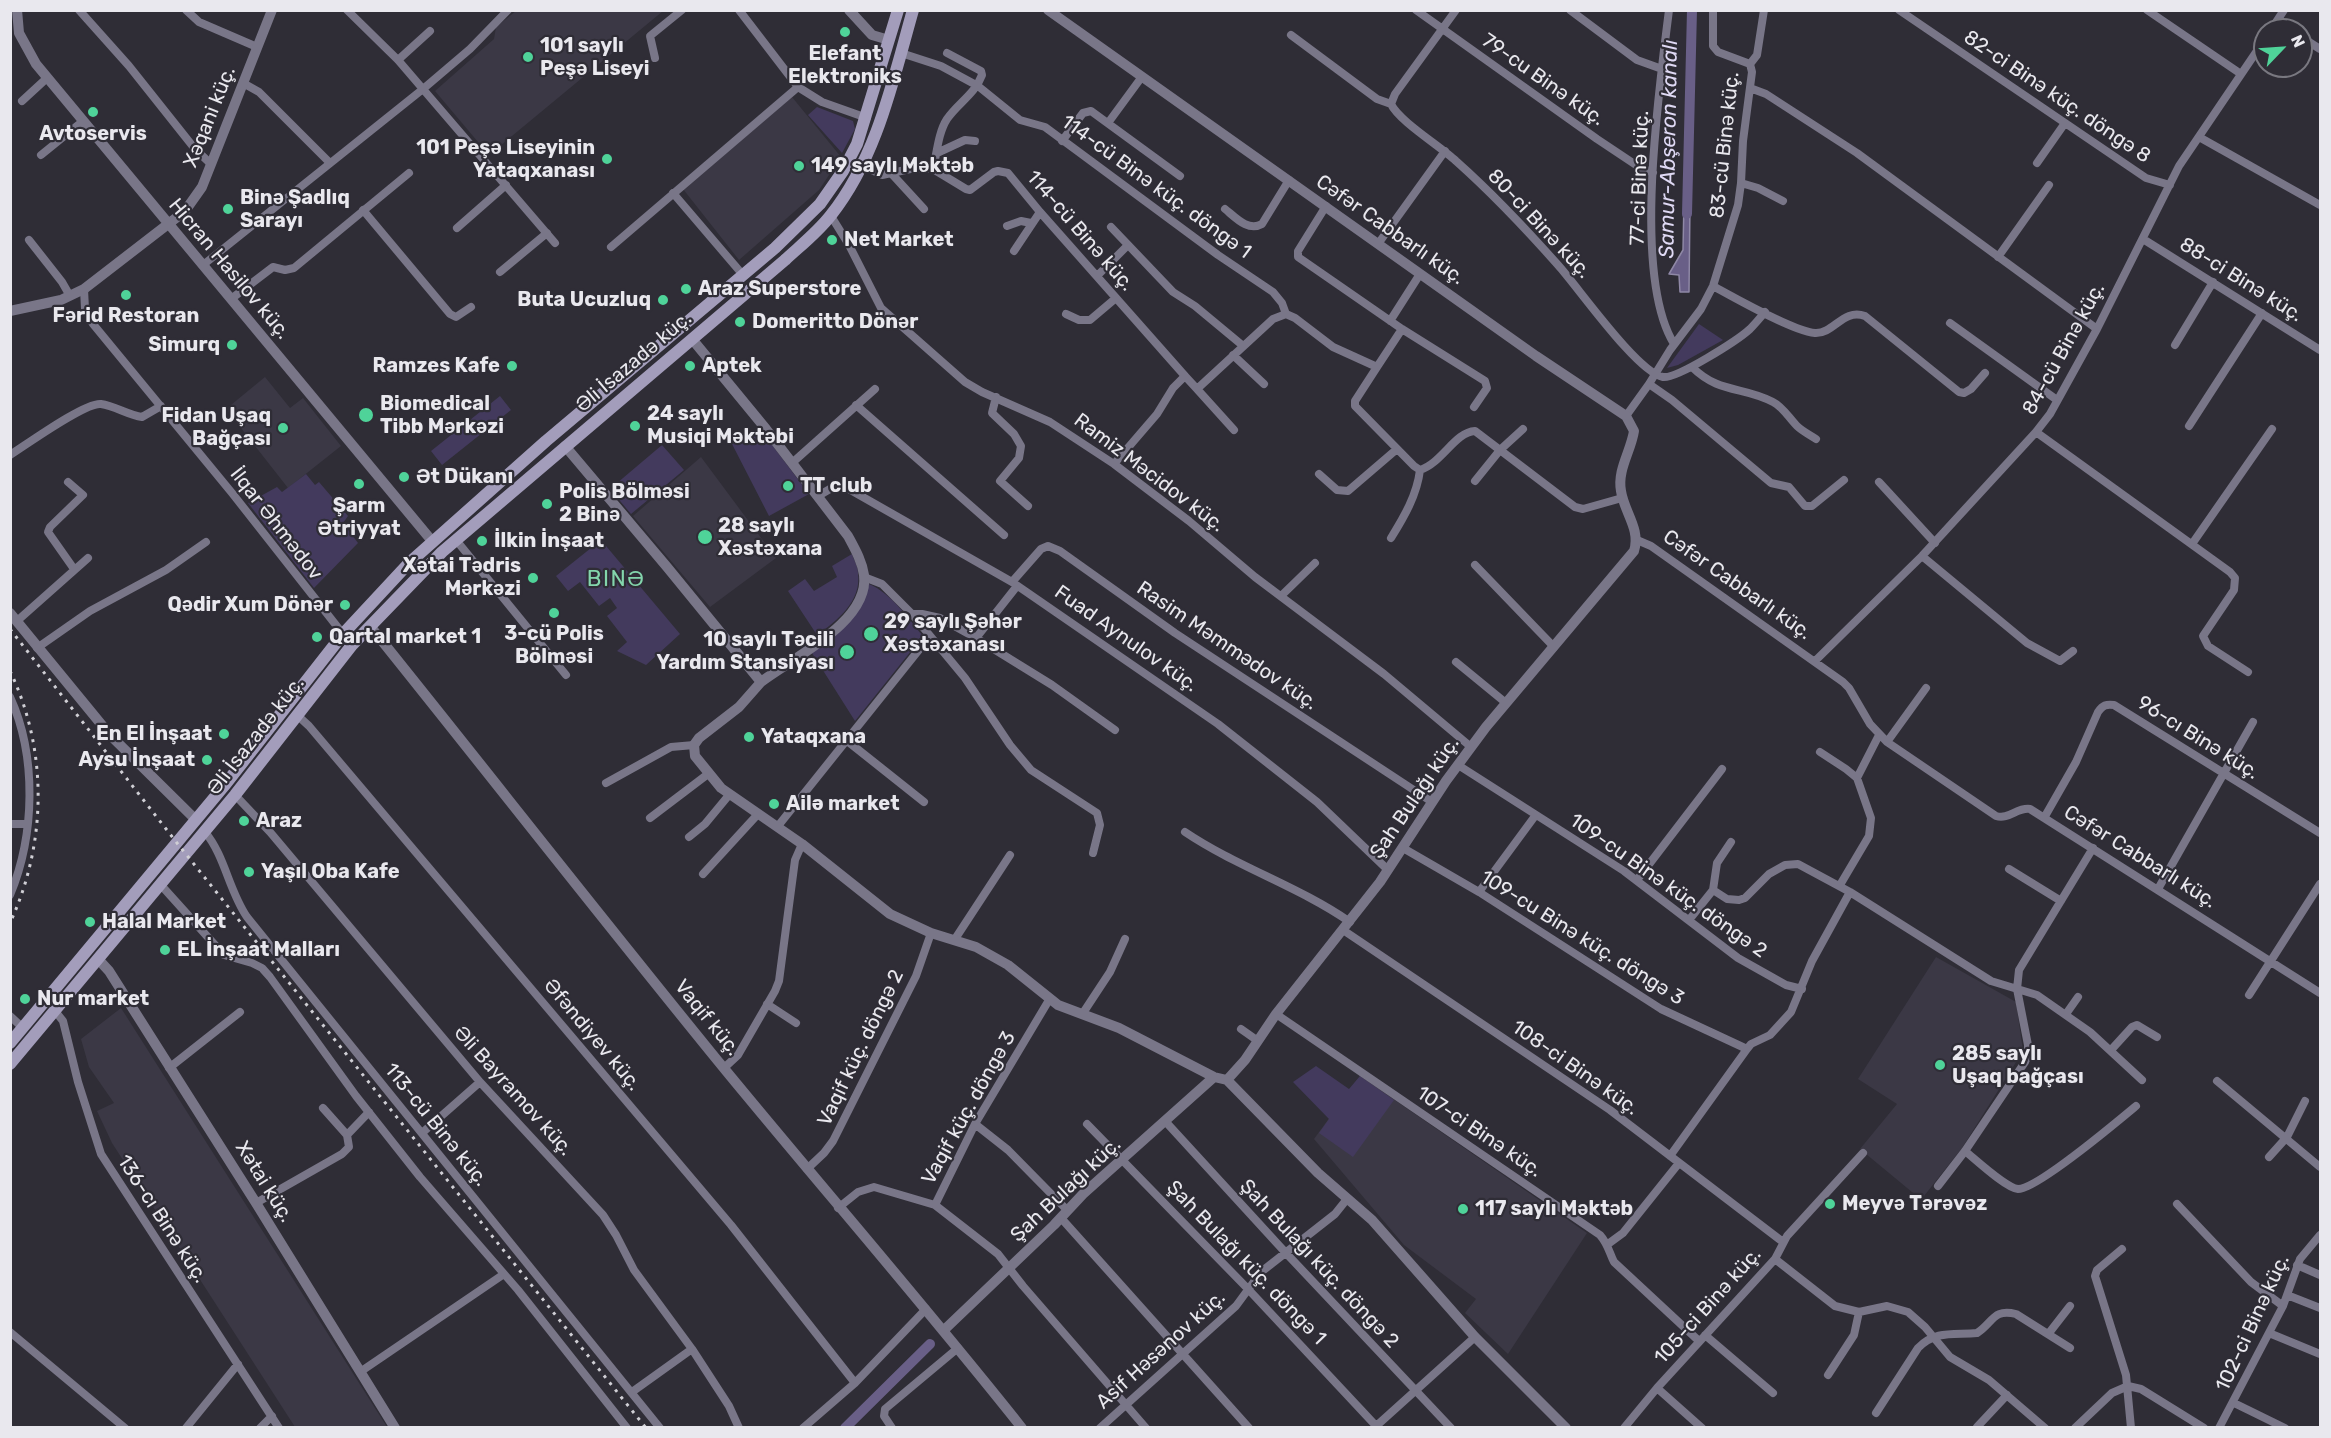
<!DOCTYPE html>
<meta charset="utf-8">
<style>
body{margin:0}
#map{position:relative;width:2331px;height:1438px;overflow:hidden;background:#2f2d36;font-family:Rubik,sans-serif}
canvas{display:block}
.frame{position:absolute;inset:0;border:12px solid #e9e8ee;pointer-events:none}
.north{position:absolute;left:2253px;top:18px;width:60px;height:60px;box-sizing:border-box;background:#2f2d36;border:2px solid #797880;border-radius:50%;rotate:65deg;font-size:16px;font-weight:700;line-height:24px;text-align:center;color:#e9e8ee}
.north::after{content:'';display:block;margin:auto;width:21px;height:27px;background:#4fd399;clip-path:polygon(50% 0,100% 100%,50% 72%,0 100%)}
</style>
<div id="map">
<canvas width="2331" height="1438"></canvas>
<div class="frame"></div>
<div class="north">N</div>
</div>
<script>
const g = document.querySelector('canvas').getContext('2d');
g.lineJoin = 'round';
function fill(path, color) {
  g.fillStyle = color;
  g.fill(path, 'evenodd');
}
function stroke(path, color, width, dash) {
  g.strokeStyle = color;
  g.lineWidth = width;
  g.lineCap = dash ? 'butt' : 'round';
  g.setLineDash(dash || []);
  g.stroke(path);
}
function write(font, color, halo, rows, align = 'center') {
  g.font = font + ' Rubik,sans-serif';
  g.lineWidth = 4.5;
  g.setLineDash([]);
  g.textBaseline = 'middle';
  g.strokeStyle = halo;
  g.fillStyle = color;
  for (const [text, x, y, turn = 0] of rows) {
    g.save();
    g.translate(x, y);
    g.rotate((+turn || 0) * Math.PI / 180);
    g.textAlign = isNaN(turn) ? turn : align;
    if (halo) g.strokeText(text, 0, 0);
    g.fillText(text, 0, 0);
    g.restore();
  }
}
fill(new Path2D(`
 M516,11H663L489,155L435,91L494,39L496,27Z
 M792,97L841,157L819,190L739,260L683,189Z
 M265,377L290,408L303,398L341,446L288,488L226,409Z
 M701,457L776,558L710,607L633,516Z
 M1936,957L2016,1002L2023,1051L1962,1148L1924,1196L1918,1197L1860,1149L1897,1104L1858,1079Z
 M121,1008L387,1427H295L112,1143L97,1111L114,1103L89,1067L81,1039Z
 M1360,1076L1587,1233L1508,1354L1465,1313L1476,1299L1404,1245L1314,1139Z`), '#3b3845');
fill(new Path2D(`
 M817,107L853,121L855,129L842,153L808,115Z
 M1699,324L1723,340L1678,365L1667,368Z
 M500,396L511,410L442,465L431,451Z
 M760,429L809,494L769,516L732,444Z
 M662,445L684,470L631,514L610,489Z
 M306,474L315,485L319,482L348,516L343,523L358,543L314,588L248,503L277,487L282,492Z
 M601,540L680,634L646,665L617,651L627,642L607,616L617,608L610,598L599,606L580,582L568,591L556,576Z
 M852,554C854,560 858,567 858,573C862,601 837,621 817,635L788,591L805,579L814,591L837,577L832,566Z
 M869,584C892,594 907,617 923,636L855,721L812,653C841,631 858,620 869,584Z
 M1316,1066L1349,1089L1360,1076L1394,1100L1353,1157L1319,1133L1329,1119L1293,1082Z`), '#433a5d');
const water = new Path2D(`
 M1684,200L1690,201L1689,292H1680L1679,275L1669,274L1683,250Z`);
fill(water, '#695f87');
stroke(water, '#8f88a6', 1.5);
stroke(new Path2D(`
 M1687,214L1692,10
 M845,1428L930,1344`), '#695f87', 10);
stroke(new Path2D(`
 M79,10L129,66L195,149L211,164
 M186,10L199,22L257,47
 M347,10L398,60L555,243
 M739,10L798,87L822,102L867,118
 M1416,10L1597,139L1639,167L1653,173
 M1570,10L1637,60L1662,69
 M1669,10C1659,91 1632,276 1674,344
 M1713,10V46L1718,52L1750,64
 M1899,10L2146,178L2170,185
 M2147,10L2241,74
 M2276,22L2289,30
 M2271,30L2284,10
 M1291,35L1377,99L1391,104
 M2301,37L2320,49
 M901,53L941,66L978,86L1020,120L1045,127L1218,255L1273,292L1282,303L1286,314
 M655,58L650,36L682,10
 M398,60L430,31
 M1750,64L1757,55L1764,10
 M243,83L259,92L330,163
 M1750,88L1766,94L1857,153L2097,329
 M22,101L47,78
 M1391,104C1399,121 1440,146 1456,161C1492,193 1526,229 1558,265C1578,287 1637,372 1663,377C1677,379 1738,340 1750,329C1755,324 1760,318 1765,312
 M1391,104L1395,94L1456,10
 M1108,123L1141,78
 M2199,137L2320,205
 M1062,141L1083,113L1091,111L1180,176
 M937,153L965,140L975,141
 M41,155L83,121
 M2037,163L2065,123
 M863,166L882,175L915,168L933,169L966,189L970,190L994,172L998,171L1008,173L1040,212L1185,376
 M933,169C937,153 938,133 947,119C958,103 975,94 982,75L981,71L947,53
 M891,173L924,209
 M1741,183L1758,188L1783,201
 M673,193L743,275
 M1326,206L1298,251V257L1402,329L1485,381L1487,388L1474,407
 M1225,209C1235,217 1248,232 1262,224L1289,180
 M363,210L450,314L456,317L471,307
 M831,216L849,245L881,308L965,382L982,392L1050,422L1114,464L1189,521L1255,577L1384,674L1471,747
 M1007,226L1021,221L1031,223
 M1111,227L1173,292L1195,306L1242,345
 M457,228L506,185
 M2143,239L2320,350
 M29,240L62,282L70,296
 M1378,244L1445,151
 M611,247L798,87
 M1014,251L1040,212
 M1998,257L2049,185
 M203,265L423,89L470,49L508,10
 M500,272L547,233
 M1097,276L1128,245
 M1713,286C1735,298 1793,331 1815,333C1834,334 1843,308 1865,316L1959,392L1964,393L1971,389L1985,373
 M84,289L85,309L93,324L232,493L343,634
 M231,299L273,267L285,270L294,268L409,173
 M1066,314L1079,320H1090L1116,298
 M1390,321L1420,274
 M1950,323L2057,400
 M2175,345L2213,282
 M1233,355L1264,384
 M1377,367L1402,329
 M1692,367C1719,394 1743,386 1773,402C1783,407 1789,418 1797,426C1802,431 1810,435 1816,439
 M1649,384L1672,400L1771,483L1789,487L1805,506H1812L1844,480
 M1197,389L1234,430
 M996,397L992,413L1014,434L1021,446L1019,458L1000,481L1028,506
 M856,405L1004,535
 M1626,416L1649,384L1670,350L1701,309L1713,286L1738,205L1741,183L1743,141L1752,72L1750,64
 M2189,426L2262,313
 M2036,432L2230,572L2235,578L2234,590L2203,636L2208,646L2248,672
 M10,455C26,445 85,402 101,404C115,406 128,415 142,417L161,406
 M792,463L875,389
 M1114,464L1157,414L1173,388L1185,376L1197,389L1273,319L1286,314L1295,318L1333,347L1377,367L1355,401V406L1414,466L1420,470C1442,463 1455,432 1475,431L1575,507L1583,509L1622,498
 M1319,474L1337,490L1348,491L1397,449
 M1475,481L1500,450L1523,429
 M68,482L83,495L50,527L48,532L74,569
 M1879,482L1935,543
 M818,496L835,486L847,488L1012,582L1218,724L1317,802L1388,870
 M1391,538C1404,517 1417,495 1420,470
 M456,540L566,675
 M1637,540L1651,546L1843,682L1849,688L1870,724L1887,742L1996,816C2009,820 2017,807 2030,809L2320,993
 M2192,544L2272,429
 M1922,556L2027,643L2060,661L2073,651
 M1475,565L1554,647
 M864,577L882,584L912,614L965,678L1010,745L1031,770L1097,813L1100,825L1093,853
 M1012,582L1041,549L1048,546L1060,551L1175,633L1432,802
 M1281,596L1315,563
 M912,614H922L940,618L976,638L1052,685L1115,730
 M17,621L88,558
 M976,638L1017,586
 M37,648L90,611L166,570L206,542
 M1815,661L1922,556L2036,432L2050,414L2097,329L2179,166L2265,39
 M1456,662L1506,703
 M10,697C37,756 35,835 10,895
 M297,715L309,726L731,1225L855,1383
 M846,740L924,802
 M1887,742L1926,688
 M1820,752L1846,769L1857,778L1871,818L1869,836L1840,885
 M1458,765L1624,871L1738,958L1786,985L1802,989
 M1857,778L1879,735
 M606,783L671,747L694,745
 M235,795L270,832L480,1082L603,1215L616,1235L634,1270L692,1349L729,1406L739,1428
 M650,818L708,774
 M2044,818L2076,762L2098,712C2103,705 2106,704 2114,705L2320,833
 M10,824H26
 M778,826L930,636
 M205,832C225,856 229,891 247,917L660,1428
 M1185,832C1237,867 1298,886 1350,922
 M689,837L705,824L729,795
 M1403,848L1479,892L1661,1009L1747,1049
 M2009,869L2061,901
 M703,874L758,814
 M1637,880L1722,769
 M160,884L224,955L252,963L262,968L270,977L356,1096L420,1177L518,1290L627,1428
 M2158,889L2253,722
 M1713,890L1717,863L1731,842
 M1479,892L1535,816
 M1689,920L1713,890L1727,899L1739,900L1745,898L1769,874L1785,865L1798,864L1850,892L1991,981L2037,995L2090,1032L2142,1080
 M1343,930L1610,1110L1783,1242
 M955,939L1010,855
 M2249,995L2320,884
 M767,1004L796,1023
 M55,1011L63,1021L78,1082L101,1154L279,1428
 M1083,1013L1110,972L1125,939
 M1276,1014L1600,1235C1608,1244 1609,1252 1614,1262L1699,1341
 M2066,1014L2078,997
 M10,1016L23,1028
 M1241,1029L1258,1041
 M2111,1050L2132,1027L2137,1025L2157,1037
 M169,1068L240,1012
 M724,1068L738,1055L775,991L779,981L795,860L802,844
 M2217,1081L2320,1167
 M1165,1121L1285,1252L1451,1428
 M975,1124L1008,1150L1067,1210
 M1087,1124L1248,1289L1378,1428
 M422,1133L480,1082
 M347,1135L369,1112
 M1965,1151C1975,1159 2006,1188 2018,1189C2037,1189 2118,1121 2136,1106
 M1670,1156L1747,1049L1751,1044L1770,1035L1791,1012L1812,961L1850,892
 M2269,1157L2287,1137L2305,1101
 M807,1169L824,1153L833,1141L916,976L931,933
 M1938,1186L1965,1151L2025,1062L2028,1054V1045L2017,989L2019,970L2093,848
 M256,1203L342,1154L349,1147L347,1135L323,1108
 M2177,1204L2251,1282L2283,1306
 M935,1205L998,1254L1023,1286L1146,1428
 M838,1208L858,1192L874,1187L935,1205L975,1124L1049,1000
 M1061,1218L1249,1428
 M1608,1244L1623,1233L1679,1163
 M2122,1249L2097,1270L2095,1276L2126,1375L2131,1428
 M1775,1259L1835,1306L1859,1312L1887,1306L1908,1312L1925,1327L1950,1357L1989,1380L2045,1428
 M2297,1265L2320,1275
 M2287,1295L2320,1308
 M10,1332L125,1428
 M2049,1333L2070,1306
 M2269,1333L2320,1354
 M1705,1335L1773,1393
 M360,1372L504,1274
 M1828,1375L1854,1335L1859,1312
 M1657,1388L1702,1428
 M632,1392L692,1349
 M2234,1403L2285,1428
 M1876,1413L1918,1348C1936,1330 1953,1335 1977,1333C1993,1323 1993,1308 2016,1314L2070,1348
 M1977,1427L2007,1395
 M186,1428L238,1364
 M260,1428L272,1416
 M803,1428L855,1383L926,1309
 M892,1428L884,1416L885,1409L958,1348
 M1100,1428L1236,1306L1261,1272L1335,1214L1347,1199
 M1374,1428L1475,1337
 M1624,1428L1657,1388L1775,1259L1787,1236L1863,1153
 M2075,1428L2112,1393L2128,1386L2141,1389L2204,1428
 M2219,1428L2283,1306L2300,1259L2320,1235`), '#797688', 8);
stroke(new Path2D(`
 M17,10L19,33L36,64L432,541
 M849,10L872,35L889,40
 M1048,10L1536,356L1626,416L1634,431C1631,451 1617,470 1621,491C1624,512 1641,529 1634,551L1486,727L1446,781L1380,882L1276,1014L1245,1060L1227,1080
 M10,311L61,300L84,289L185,211L202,187L272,10
 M692,339L766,429L848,536C855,549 862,561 864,575C870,622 792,658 761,682
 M565,446L667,567L761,682L739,707L699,738L694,745L695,756L721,788L802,844L890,914L931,933L976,947L1008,965L1058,1005L1119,1028L1214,1077L1227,1080L1318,1173L1372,1220L1475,1337L1566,1428
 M10,613L110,735L196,820
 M370,626C489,774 606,924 727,1072C825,1191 926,1307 1022,1428
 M98,959L109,971L256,1203L395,1428
 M944,1330L1054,1225L1083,1194L1214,1077`), '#797688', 10);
stroke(new Path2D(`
 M10,1043L224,786L343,634L409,563L546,441L775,248L820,204L843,171L857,144L898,10
 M10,1064L235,795L352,645L442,552L785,260C800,246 818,232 831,215C877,157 893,80 913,10`), '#a39dbb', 12);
stroke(new Path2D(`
 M10,629L177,843L646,1428
 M10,671C48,750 47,843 10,923`), '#d0cfd5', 3, [3, 6]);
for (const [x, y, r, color] of [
 [845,32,6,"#4fd399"],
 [528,57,6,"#4fd399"],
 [93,112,6,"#4fd399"],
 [607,159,6,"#4fd399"],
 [799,166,6,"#4fd399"],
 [228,209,6,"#4fd399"],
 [832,240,6,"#4fd399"],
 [686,289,6,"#4fd399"],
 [126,295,6,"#4fd399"],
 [663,300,6,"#4fd399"],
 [740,322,6,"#4fd399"],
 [232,345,6,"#4fd399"],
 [512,366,6,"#4fd399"],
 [690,366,6,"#4fd399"],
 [366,415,8,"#4fd399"],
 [635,426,6,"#4fd399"],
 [283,428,6,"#4fd399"],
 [404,477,6,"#4fd399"],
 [359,484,6,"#4fd399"],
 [788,486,6,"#4fd399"],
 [547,504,6,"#4fd399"],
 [705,537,8,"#4fd399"],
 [482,541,6,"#4fd399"],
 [533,578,6,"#4fd399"],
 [345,605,6,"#4fd399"],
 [554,613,6,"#4fd399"],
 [871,634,8,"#4fd399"],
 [317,637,6,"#4fd399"],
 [847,652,8,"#4fd399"],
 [224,734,6,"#4fd399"],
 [749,737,6,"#4fd399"],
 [207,760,6,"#4fd399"],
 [774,804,6,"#4fd399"],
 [244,821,6,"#4fd399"],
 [249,872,6,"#4fd399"],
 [90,922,6,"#4fd399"],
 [165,950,6,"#4fd399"],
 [25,999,6,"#4fd399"],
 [1940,1065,6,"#4fd399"],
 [1830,1204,6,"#4fd399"],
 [1463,1209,6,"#4fd399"]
]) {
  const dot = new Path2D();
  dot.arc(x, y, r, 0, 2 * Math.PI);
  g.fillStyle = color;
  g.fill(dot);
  stroke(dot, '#2f2d36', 2);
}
write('bold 20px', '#e9e8ee', '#2f2d36', [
 ["101 saylı",540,46],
 ["Peşə Liseyi",540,69],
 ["Elefant",845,54,"center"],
 ["Elektroniks",845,77,"center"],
 ["Avtoservis",93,134,"center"],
 ["101 Peşə Liseyinin",595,148,"right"],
 ["Yataqxanası",595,171,"right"],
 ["149 saylı Məktəb",811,166],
 ["Binə Şadlıq",240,198],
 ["Sarayı",240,221],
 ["Net Market",844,240],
 ["Araz Superstore",698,289],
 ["Buta Ucuzluq",651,300,"right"],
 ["Fərid Restoran",126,316,"center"],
 ["Domeritto Dönər",752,322],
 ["Simurq",220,345,"right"],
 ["Ramzes Kafe",500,366,"right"],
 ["Aptek",702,366],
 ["Biomedical",380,404],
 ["Tibb Mərkəzi",380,427],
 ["24 saylı",647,414],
 ["Musiqi Məktəbi",647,437],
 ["Fidan Uşaq",271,416,"right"],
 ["Bağçası",271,439,"right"],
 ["Ət Dükanı",416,477],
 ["TT club",800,486],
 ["Polis Bölməsi",559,492],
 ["2 Binə",559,515],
 ["Şarm",359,506,"center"],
 ["Ətriyyat",359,529,"center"],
 ["28 saylı",718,526],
 ["Xəstəxana",718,549],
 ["İlkin İnşaat",494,541],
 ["Xətai Tədris",521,566,"right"],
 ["Mərkəzi",521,589,"right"],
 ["Qədir Xum Dönər",333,605,"right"],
 ["29 saylı Şəhər",884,622],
 ["Xəstəxanası",884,645],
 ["3-cü Polis",554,634,"center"],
 ["Bölməsi",554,657,"center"],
 ["Qartal market 1",329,637],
 ["10 saylı Təcili",834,640,"right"],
 ["Yardım Stansiyası",834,663,"right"],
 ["En El İnşaat",212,734,"right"],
 ["Yataqxana",761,737],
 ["Aysu İnşaat",195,760,"right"],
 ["Ailә market",786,804],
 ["Araz",256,821],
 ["Yaşıl Oba Kafe",261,872],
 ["Halal Market",102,922],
 ["EL İnşaat Malları",177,950],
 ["Nur market",37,999],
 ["285 saylı",1952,1054],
 ["Uşaq bağçası",1952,1077],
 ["Meyvə Tərəvəz",1842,1204],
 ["117 saylı Məktəb",1475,1209]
], 'left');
write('20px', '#e9e8ee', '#2f2d36', [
 ["79-cu Binə küç.",1543,80,35],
 ["82-ci Binə küç. döngə 8",2057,97,34],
 ["Xəqani küç.",210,117,-68],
 ["83-cü Binə küç.",1725,145,-84],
 ["77-ci Binə küç.",1640,178,-88],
 ["114-cü Binə küç. döngə 1",1156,187,36],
 ["80-ci Binə küç.",1539,224,47],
 ["Cəfər Cabbarlı küç.",1390,230,35],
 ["114-cü Binə küç.",1080,231,49],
 ["Hicran Hasilov küç.",229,269,50],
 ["88-ci Binə küç.",2241,280,32],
 ["84-cü Binə küç.",2064,349,-61],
 ["Əli İsazadə küç.",634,362,-40],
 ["Ramiz Məcidov küç.",1149,473,37],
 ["İlqar Əhmədov",276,524,52],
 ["Cəfər Cabbarlı küç.",1737,585,35],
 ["Fuad Aynulov küç.",1126,639,35],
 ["Rasim Məmmədov küç.",1227,646,34],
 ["Əli İsazadə küç.",256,736,-52],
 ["96-cı Binə küç.",2198,738,32],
 ["Şah Bulağı küç.",1415,798,-56],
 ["Cəfər Cabbarlı küç.",2140,857,32],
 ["109-cu Binə küç. döngə 2",1668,886,35],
 ["109-cu Binə küç. döngə 3",1582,938,32],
 ["Vaqif küç.",707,1018,51],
 ["Əfəndiyev küç.",592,1035,50],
 ["Vaqif küç. döngə 2",861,1048,-64],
 ["108-ci Binə küç.",1575,1068,35],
 ["Əli Bayramov küç.",513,1091,48],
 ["Vaqif küç. döngə 3",969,1108,-61],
 ["113-cü Binə küç.",436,1125,51],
 ["107-ci Binə küç.",1479,1132,34],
 ["Xətai küç.",264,1182,58],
 ["Şah Bulağı küç.",1066,1190,-43],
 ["136-cı Binə küç.",162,1219,57],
 ["Şah Bulağı küç. döngə 1",1246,1263,46],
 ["Şah Bulağı küç. döngə 2",1319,1264,47],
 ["105-ci Binə küç.",1708,1306,-48],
 ["102-ci Binə küç.",2253,1323,-65],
 ["Asif Həsənov küç.",1161,1350,-42]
]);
write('italic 21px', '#dfd9f4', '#2f2d36', [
 ["Samur-Abşeron kanalı",1669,149,-89]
]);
g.letterSpacing = '1.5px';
write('22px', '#83d5ac', '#2f2d36', [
 ["BINƏ",616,580]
]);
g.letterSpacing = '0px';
</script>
